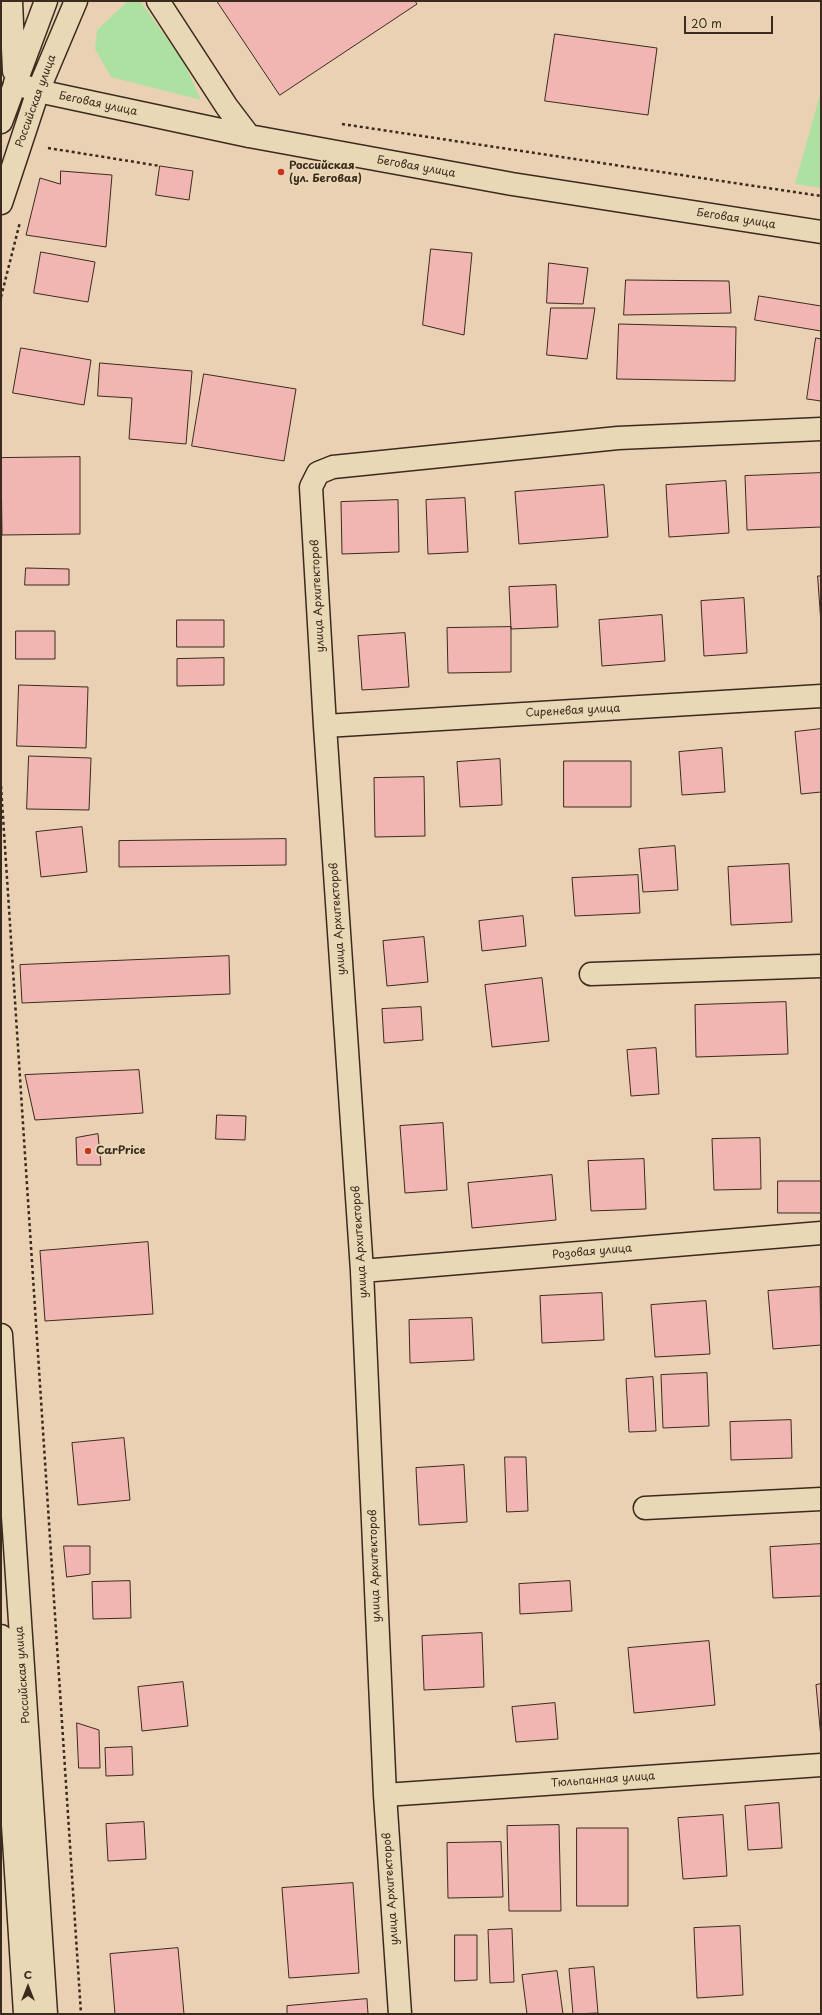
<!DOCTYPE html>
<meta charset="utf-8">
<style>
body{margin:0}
#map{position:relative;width:822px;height:2015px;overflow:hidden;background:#ebd1b4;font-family:"Playpen Sans",sans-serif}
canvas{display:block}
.frame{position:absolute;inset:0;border:2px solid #3b2a1e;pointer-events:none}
.north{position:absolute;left:8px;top:1967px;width:40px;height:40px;-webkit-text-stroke:3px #e9d8b5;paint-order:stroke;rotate:0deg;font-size:11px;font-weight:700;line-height:16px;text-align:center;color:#3b2a1e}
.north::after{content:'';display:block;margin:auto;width:14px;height:18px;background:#3b2a1e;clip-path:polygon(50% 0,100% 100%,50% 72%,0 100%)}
.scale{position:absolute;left:684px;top:16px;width:89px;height:18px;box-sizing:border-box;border:2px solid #3b2a1e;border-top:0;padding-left:5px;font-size:12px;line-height:14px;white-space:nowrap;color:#3b2a1e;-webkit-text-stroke:3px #e9d8b5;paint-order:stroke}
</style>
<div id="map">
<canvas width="822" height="2015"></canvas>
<div class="frame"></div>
<div class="north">С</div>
<div class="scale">20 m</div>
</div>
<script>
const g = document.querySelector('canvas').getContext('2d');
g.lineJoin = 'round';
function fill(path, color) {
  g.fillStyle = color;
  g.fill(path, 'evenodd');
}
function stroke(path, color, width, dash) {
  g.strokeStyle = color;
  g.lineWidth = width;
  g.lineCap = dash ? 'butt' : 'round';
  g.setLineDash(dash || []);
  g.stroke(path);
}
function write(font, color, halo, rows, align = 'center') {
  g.font = font + ' "Playpen Sans",sans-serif';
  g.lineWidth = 3.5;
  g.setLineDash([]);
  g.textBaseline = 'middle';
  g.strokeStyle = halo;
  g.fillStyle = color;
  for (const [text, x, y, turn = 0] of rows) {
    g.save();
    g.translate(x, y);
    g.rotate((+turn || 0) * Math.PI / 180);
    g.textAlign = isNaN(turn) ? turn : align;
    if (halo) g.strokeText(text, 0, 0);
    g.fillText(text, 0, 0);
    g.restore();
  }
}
fill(new Path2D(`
 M128,1H140L183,61L201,100L111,77L95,49L97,30Z
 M821,91V188L795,184Z`), '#ade1a2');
const building = new Path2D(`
 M217,1H415L417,4L280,95Z
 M555,34L657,48L648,115L545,101Z
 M160,166L193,171L189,200L156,195Z
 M61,171L112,175L106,247L26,235L40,178L60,184Z
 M431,249L472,253L464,335L423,325Z
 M41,252L95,262L88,302L34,293Z
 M549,263L588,268L583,304L547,303Z
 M626,280L729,281L731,313L624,315Z
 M759,296L821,306V331L755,320Z
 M551,308H595L587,359L547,355Z
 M619,324L736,327L735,381L617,379Z
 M816,338L821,339V401L807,399Z
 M21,348L91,360L84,405L13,393Z
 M100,363L192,371L186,444L129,439L132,398L98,396Z
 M204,374L296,389L284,461L192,446Z
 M80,457V534L2,535L1,458Z
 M821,473V527L747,530L745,476Z
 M726,481L729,533L669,537L666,485Z
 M604,485L608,537L519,544L515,492Z
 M465,498L468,552L428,554L426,500Z
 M398,500L399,552L342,554L341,502Z
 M26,568L69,569V585H25Z
 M818,576H821V623Z
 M556,585L558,627L511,629L509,587Z
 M744,598L747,653L704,656L701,601Z
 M662,615L665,661L602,666L599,620Z
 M177,620H224V647H177Z
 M511,627V672L448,673L447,628Z
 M16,631H55V659H16Z
 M405,633L409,687L362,690L358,636Z
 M224,658V685L177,686V659Z
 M19,685L88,687L86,748L17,746Z
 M821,729V792L801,794L795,732Z
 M722,748L725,792L682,795L679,752Z
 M29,756L91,758L89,810L27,809Z
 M500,759L502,805L460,807L457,762Z
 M564,761H631V807H564Z
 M424,777L425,836L375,837L374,778Z
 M82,827L87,872L41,877L36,832Z
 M286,839V865L119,867V841Z
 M675,846L678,890L643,892L639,849Z
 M789,864L792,922L731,925L728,867Z
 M638,875L640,913L575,916L572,878Z
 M523,916L526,946L482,951L479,921Z
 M424,937L428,982L387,986L383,941Z
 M229,956L230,994L22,1003L20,965Z
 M542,978L549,1041L492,1047L485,985Z
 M786,1002L788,1054L696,1057L695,1005Z
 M421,1007L423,1040L384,1043L382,1009Z
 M656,1048L659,1094L631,1096L627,1050Z
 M139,1070L143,1113L35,1120L25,1075Z
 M217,1115L246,1116L245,1140L216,1139Z
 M443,1123L447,1190L405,1193L400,1126Z
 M98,1134L101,1165H77L76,1138Z
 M760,1138L761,1189L714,1190L712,1139Z
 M644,1159L646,1209L591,1211L588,1161Z
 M552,1175L556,1220L472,1228L468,1183Z
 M778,1181H821V1213H778Z
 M148,1242L153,1314L45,1321L40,1251Z
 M820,1287L821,1345L773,1349L768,1291Z
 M602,1293L604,1340L542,1343L540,1296Z
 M706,1301L710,1354L655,1357L651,1305Z
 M472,1318L474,1360L410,1363L409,1320Z
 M707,1373L709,1426L663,1428L661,1375Z
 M653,1377L656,1431L629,1432L626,1379Z
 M791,1420L792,1458L731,1460L730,1422Z
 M124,1438L130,1500L78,1505L72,1443Z
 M505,1457H526L528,1511L507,1512Z
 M464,1465L467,1522L419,1525L416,1468Z
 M821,1544V1596L773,1598L770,1547Z
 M64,1546H90V1574L67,1577Z
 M130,1581L131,1618L93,1619L92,1582Z
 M570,1581L572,1611L520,1614L519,1584Z
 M482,1633L484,1687L424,1690L422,1636Z
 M709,1641L715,1705L634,1713L628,1648Z
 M183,1682L188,1726L142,1731L138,1687Z
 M821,1684V1738L816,1685Z
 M555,1703L558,1739L516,1742L512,1707Z
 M77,1723L99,1730L100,1768H79Z
 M132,1747L133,1775L106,1776L105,1748Z
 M779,1803L782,1848L748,1850L745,1806Z
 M723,1815L727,1876L683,1879L678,1818Z
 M144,1822L146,1859L108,1861L106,1824Z
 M559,1825L561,1911H509L507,1826Z
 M577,1828H628V1906H577Z
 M501,1842L503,1897L448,1898L447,1843Z
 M353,1883L359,1973L289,1978L282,1888Z
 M740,1926L743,1995L697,1998L694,1928Z
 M512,1929L514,1982L490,1983L488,1930Z
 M455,1935H477V1980L455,1981Z
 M178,1948L184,2014H115L110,1954Z
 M594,1967L598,2013L573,2014L569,1969Z
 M557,1971L563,2014H527L522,1975Z
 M367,1999L368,2014H287V2006Z`);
fill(building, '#f2b6b2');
stroke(building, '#3b2a1e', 1);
const minor = new Path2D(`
 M158,1L227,107L249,136
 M15,83L38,91L249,136L512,184L821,232
 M325,726L821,696
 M591,974L821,966
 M362,1271L821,1233
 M645,1508L821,1499
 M385,1795L821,1765
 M400,2014L385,1795L362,1271L325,726L311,487L318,473L333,467L618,438L821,429`);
const major = new Path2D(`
 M11,1L14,71
 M1,122L46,1
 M1,203L38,91L76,1
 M1,1335L46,2014
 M1,1636L25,2014`);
stroke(minor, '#3b2a1e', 25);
stroke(major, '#3b2a1e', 25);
stroke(new Path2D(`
 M342,124L821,196
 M48,148L160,166
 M1,297L20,222
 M1,786L81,2014`), '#3b2a1e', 2.5, [3, 3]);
stroke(minor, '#e9d8b5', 22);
stroke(major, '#e9d8b5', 22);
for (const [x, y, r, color] of [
 [281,172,4,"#c8321e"],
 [88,1151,4,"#c8321e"]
]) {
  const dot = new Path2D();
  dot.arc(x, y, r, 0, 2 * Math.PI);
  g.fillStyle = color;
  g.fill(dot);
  stroke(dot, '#e9d8b5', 1.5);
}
write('11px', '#3b2a1e', '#e9d8b5', [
 ["Российская улица",36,101,-70],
 ["Беговая улица",98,104,12],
 ["Беговая улица",416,167,10],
 ["Беговая улица",736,219,9],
 ["улица Архитекторов",318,596,-93],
 ["Сиреневая улица",573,711,-3],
 ["улица Архитекторов",338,919,-94],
 ["улица Архитекторов",360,1242,-94],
 ["Розовая улица",592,1252,-5],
 ["улица Архитекторов",375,1566,-92],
 ["Российская улица",23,1675,-94],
 ["Тюльпанная улица",603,1780,-4],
 ["улица Архитекторов",391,1889,-94]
]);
write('bold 11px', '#3b2a1e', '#e9d8b5', [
 ["Российская",289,166],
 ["(ул. Беговая)",289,179],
 ["CarPrice",96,1151]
], 'left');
</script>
